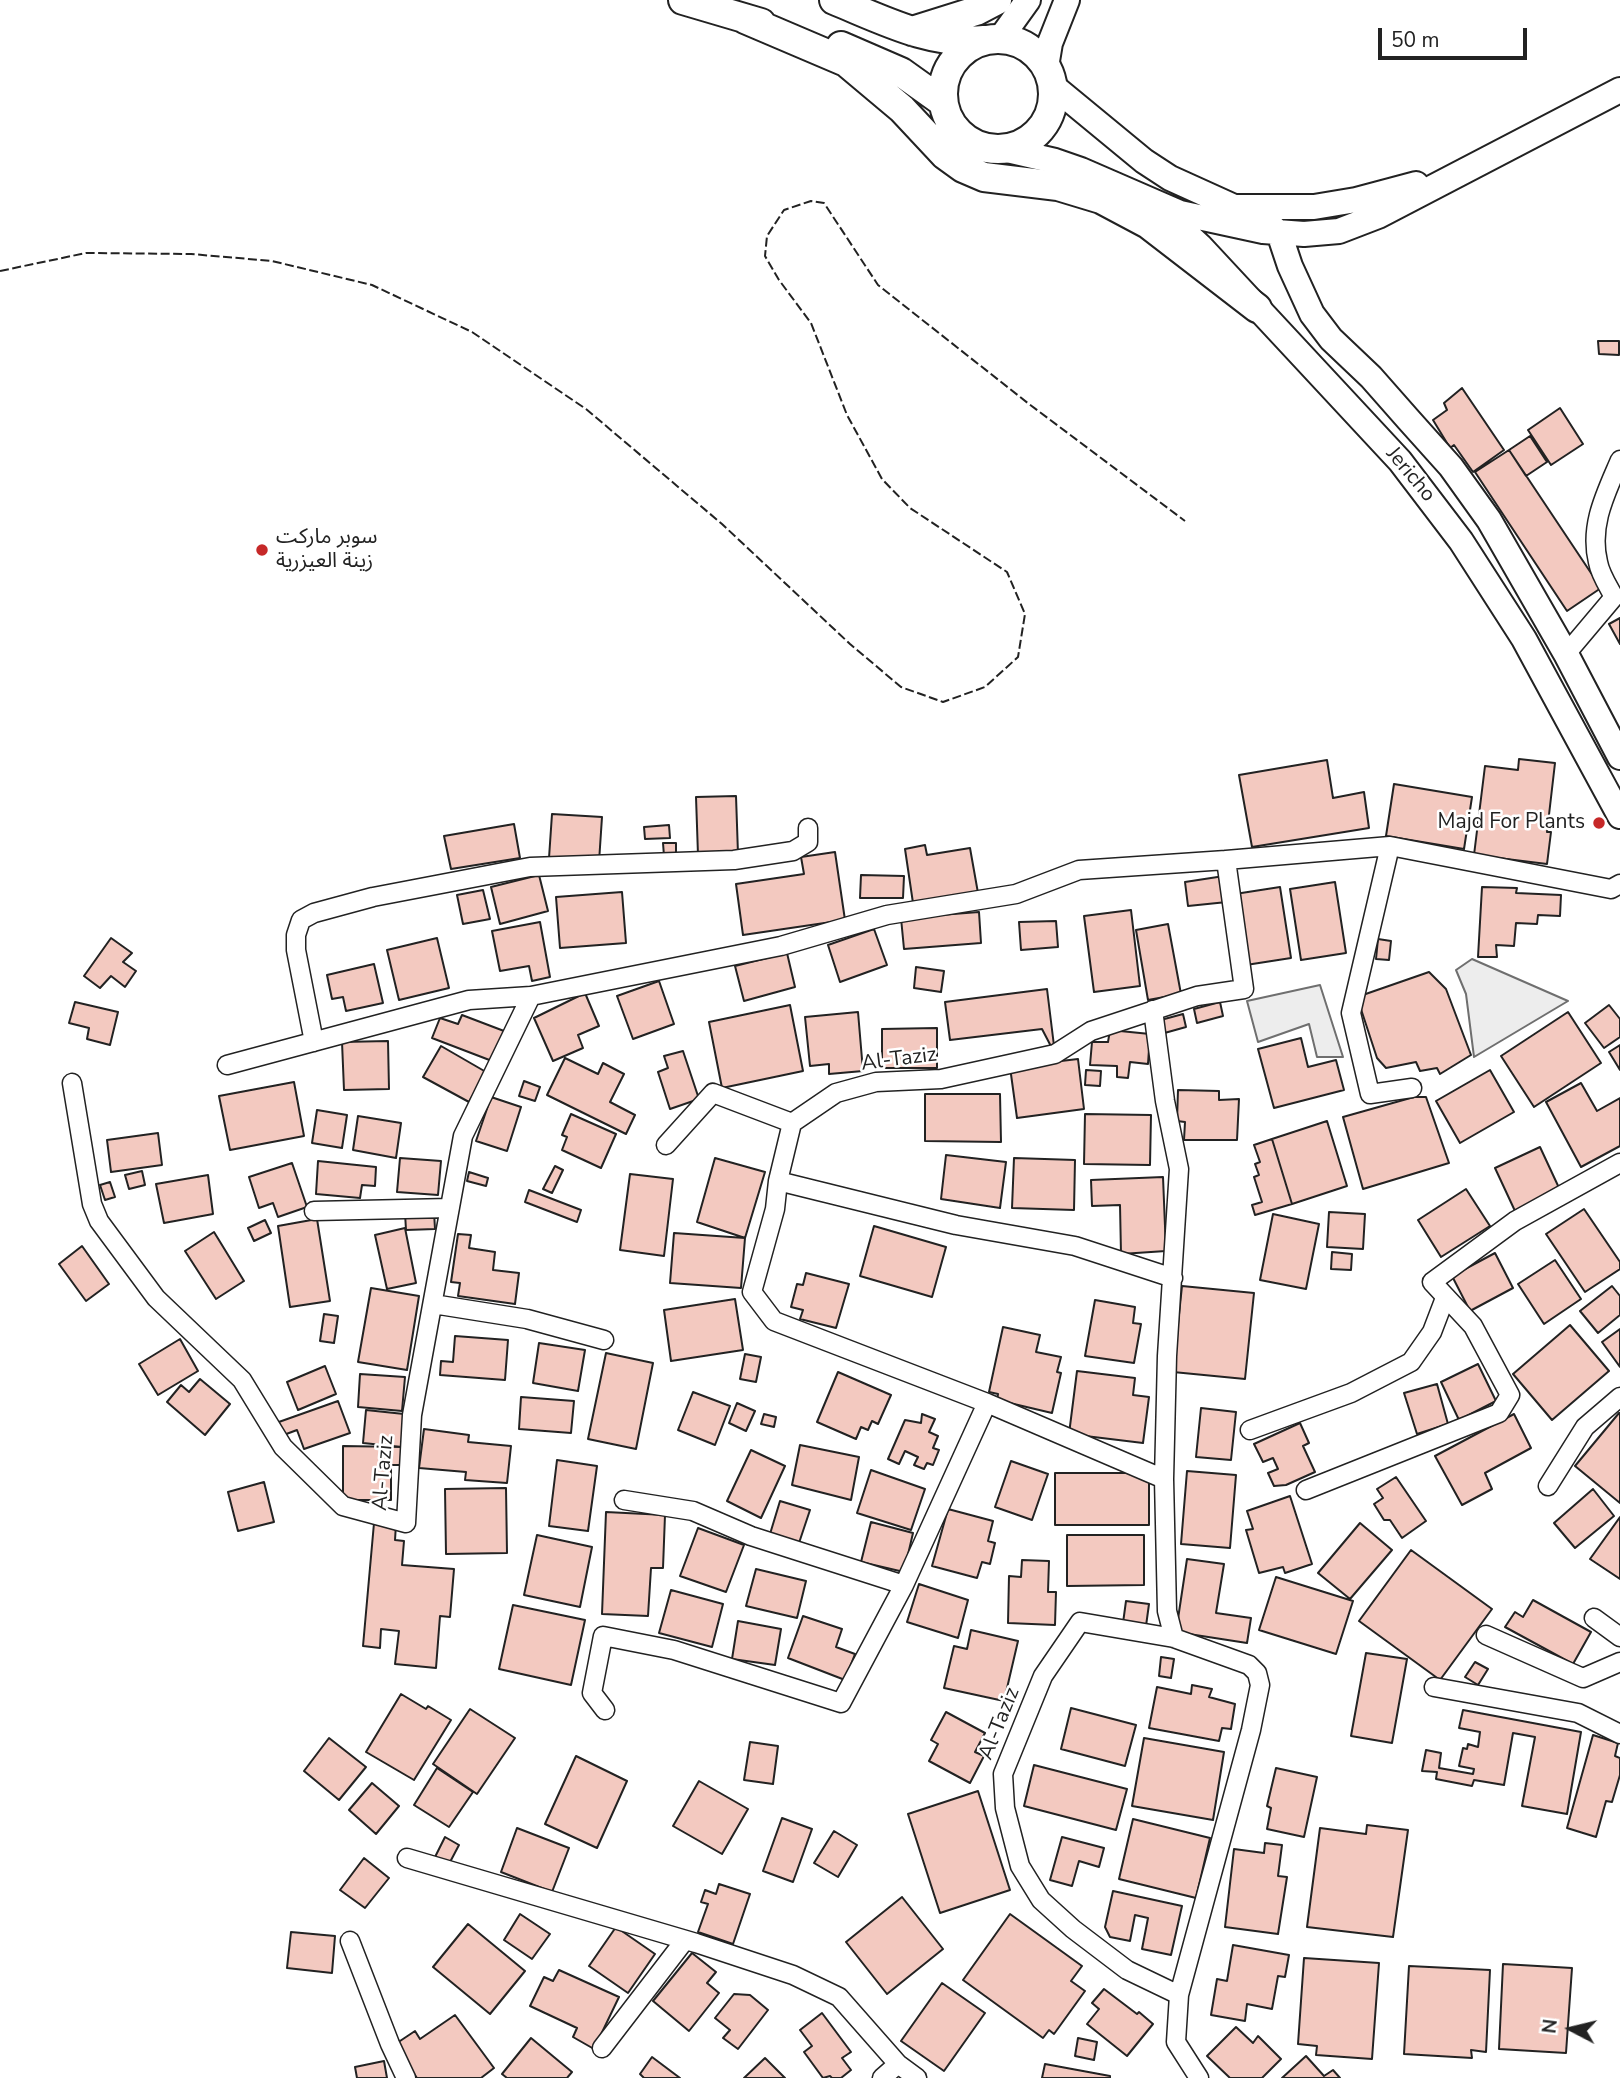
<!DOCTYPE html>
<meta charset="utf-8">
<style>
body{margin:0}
#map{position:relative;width:1620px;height:2078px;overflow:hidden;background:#fff;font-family:"Nunito Sans",sans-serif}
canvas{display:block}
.north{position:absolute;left:1536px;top:1994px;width:70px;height:70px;-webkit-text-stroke:5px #fff;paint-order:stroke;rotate:277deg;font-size:19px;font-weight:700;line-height:28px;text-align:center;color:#222}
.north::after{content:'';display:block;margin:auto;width:24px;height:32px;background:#222;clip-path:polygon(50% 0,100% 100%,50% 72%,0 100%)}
.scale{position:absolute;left:1378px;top:28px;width:149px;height:32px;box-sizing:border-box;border:4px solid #222;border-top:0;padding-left:9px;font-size:21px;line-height:24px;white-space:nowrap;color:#222;-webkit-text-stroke:5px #fff;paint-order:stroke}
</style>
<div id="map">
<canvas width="1620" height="2078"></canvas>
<div class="north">N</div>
<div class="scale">50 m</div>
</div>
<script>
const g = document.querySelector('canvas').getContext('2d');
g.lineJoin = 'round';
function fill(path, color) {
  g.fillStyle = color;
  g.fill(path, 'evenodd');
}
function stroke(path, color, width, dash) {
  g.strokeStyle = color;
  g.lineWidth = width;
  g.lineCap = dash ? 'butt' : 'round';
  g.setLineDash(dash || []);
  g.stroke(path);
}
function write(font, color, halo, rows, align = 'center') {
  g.font = font + ' "Nunito Sans","Noto Sans Arabic",sans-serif';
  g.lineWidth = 5;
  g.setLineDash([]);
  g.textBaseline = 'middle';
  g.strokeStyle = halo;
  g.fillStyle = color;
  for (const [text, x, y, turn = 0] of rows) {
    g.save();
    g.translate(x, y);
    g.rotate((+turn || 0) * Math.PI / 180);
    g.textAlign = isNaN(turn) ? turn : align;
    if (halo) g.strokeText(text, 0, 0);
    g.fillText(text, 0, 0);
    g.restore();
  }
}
const parking = new Path2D(`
 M1472,959L1568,1001L1474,1057L1466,994L1456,970Z
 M1320,985L1343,1057H1317L1309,1024L1258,1042L1247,1001Z`);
fill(parking, '#ededed');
stroke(parking, '#6f6f6f', 2);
const building = new Path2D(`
 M1598,341H1619V355L1599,354Z
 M1462,388L1504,450L1473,472L1454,445L1450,448L1433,420L1447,410L1444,403Z
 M1560,408L1583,444L1551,465L1528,430Z
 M1530,436L1547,462L1526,476L1509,450Z
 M1509,450L1601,588L1567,611L1475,472Z
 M1620,618V644L1609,624Z
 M1519,759L1555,763L1547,832H1551L1547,864L1474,855L1485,766L1518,770Z
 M1327,760L1333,798L1364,792L1369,828L1252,847L1239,775Z
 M1394,784L1472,797L1464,849L1386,836Z
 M736,796L738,854L698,855L696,797Z
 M552,814L602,817L599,862L549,858Z
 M514,824L520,858L451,869L444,836Z
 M669,825L670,838L645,839L644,827Z
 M663,843H676V855L664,856Z
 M925,845L927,855L970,848L978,893L913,903L905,849Z
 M835,852L845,920L743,935L736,884L804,874L801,857Z
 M539,875L548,911L500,924L491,887Z
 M861,875L904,876L903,898H860Z
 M1224,876L1227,902L1188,906L1185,882Z
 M1335,882L1346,953L1301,960L1290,889Z
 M1280,887L1291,958L1246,965L1235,894Z
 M1482,887L1517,888L1516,893L1561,895L1560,916L1538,915L1537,924L1516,923L1514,946L1496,945L1497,957H1478Z
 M483,890L490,919L463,924L457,895Z
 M622,892L626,943L560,948L556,897Z
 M1131,910L1140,986L1094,992L1084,916Z
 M979,912L981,943L904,949L901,918Z
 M1056,921L1058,947L1021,950L1019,922Z
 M540,922L550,977L532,981L529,966L500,971L492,931Z
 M1168,924L1181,994L1148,1000L1136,930Z
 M874,929L887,965L840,982L828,945Z
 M111,938L132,953L123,962L136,971L125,987L111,976L100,988L84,976Z
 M437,938L449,988L399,1000L387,950Z
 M1378,939L1391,941L1389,960L1376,959Z
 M787,953L795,987L744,1001L735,966Z
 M374,964L383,1003L346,1011L343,997L332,999L327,975Z
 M916,967L944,971L941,992L914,988Z
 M1429,972L1446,989L1471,1055L1440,1074L1437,1068L1420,1071L1416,1062L1386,1068L1377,1058L1357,997Z
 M659,981L674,1024L633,1039L617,996Z
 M1047,989L1055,1054L1042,1029L950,1040L945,1002Z
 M585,993L599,1026L578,1035L583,1048L553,1061L534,1018Z
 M75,1002L118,1012L110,1045L87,1039L89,1028L69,1023Z
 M1220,1002L1223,1016L1197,1023L1194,1009Z
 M790,1005L803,1071L722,1088L709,1022Z
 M1609,1005L1620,1019V1037L1604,1048L1585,1023Z
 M858,1012L863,1071L829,1074V1064L810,1066L805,1017Z
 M1568,1012L1601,1063L1534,1107L1501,1056Z
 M1183,1014L1186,1027L1161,1034L1157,1021Z
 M462,1015L504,1031L492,1061L432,1038L440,1018L458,1024Z
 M937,1028V1068H882V1029Z
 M1110,1030L1150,1034L1148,1064L1130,1062L1128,1078L1117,1077V1066L1090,1065L1092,1042H1108Z
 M1301,1038L1308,1067L1336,1060L1344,1090L1274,1108L1258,1049Z
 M388,1041L389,1089L344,1090L342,1042Z
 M1620,1045V1070L1609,1052Z
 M441,1046L486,1072L469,1102L423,1077Z
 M683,1051L699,1099L670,1109L658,1072L668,1068L664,1056Z
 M565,1058L598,1074L603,1063L624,1074L610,1102L635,1115L626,1134L547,1095Z
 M1078,1059L1084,1109L1017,1118L1010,1067Z
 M1086,1070L1101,1071L1100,1086L1085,1085Z
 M1490,1070L1514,1112L1460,1143L1436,1101Z
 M524,1081L540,1087L535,1101L519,1096Z
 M294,1082L304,1136L230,1150L219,1096Z
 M1581,1083L1597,1111L1620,1098V1146L1581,1167L1546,1102Z
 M1178,1090L1219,1091V1100L1239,1099L1237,1140H1184L1185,1122L1177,1121Z
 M925,1094H1000L1001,1142L925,1141Z
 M491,1097L521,1107L507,1151L476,1141Z
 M1414,1097H1426L1449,1163L1363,1189L1343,1117Z
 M317,1110L347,1115L342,1148L312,1143Z
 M571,1114L616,1134L601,1168L562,1150L567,1137L562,1135Z
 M1085,1114L1151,1115L1150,1165L1084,1164Z
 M358,1116L401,1123L396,1158L353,1150Z
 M1327,1121L1347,1186L1292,1204L1272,1139Z
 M158,1133L162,1165L111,1172L107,1140Z
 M1272,1139L1292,1204L1255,1215L1252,1205L1262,1202L1254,1177L1259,1175L1255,1164L1260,1162L1254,1145Z
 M1540,1147L1560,1190L1515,1211L1495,1168Z
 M946,1155L1006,1162L1000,1208L941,1199Z
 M400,1158L441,1161L438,1195L397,1192Z
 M715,1158L765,1172L745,1238L697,1222Z
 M1014,1158L1075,1160L1074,1210L1012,1208Z
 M318,1161L376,1167L375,1186L362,1185L360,1198L316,1194Z
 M292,1163L307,1207L278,1217L273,1203L259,1208L249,1177Z
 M555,1166L563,1170L552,1193L543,1189Z
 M142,1171L145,1185L129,1189L125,1175Z
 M469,1172L488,1178L486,1186L467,1181Z
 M630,1174L673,1179L664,1256L620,1250Z
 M208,1175L213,1214L164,1223L156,1184Z
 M1163,1177L1166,1251L1121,1254L1120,1205L1092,1206L1091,1180Z
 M110,1182L115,1197L105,1200L100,1185Z
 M1466,1189L1490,1226L1441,1257L1418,1220Z
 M529,1190L581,1210L577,1222L525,1202Z
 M1584,1209L1620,1262V1269L1585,1292L1546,1234Z
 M434,1212L435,1229L406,1230L405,1213Z
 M1329,1212L1365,1214L1363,1249L1327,1247Z
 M1273,1214L1319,1224L1306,1289L1260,1280Z
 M317,1219L330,1301L290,1307L278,1226Z
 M265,1220L271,1233L254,1241L248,1228Z
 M874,1226L946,1247L932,1297L860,1276Z
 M405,1228L416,1283L387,1289L375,1235Z
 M214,1232L244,1281L216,1299L185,1251Z
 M674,1233L745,1238L741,1288L670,1283Z
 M458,1234L471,1235L469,1248L495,1252L493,1270L519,1273L515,1304L458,1296L460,1283L451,1282Z
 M82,1246L109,1284L86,1301L59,1264Z
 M1332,1252L1352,1254L1351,1270L1331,1269Z
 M1495,1253L1513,1288L1470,1311L1452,1276Z
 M1555,1260L1581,1299L1544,1324L1518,1284Z
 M806,1273L849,1284L836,1328L800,1319L803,1310L791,1307L797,1284L803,1285Z
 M1182,1286L1254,1293L1245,1379L1173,1372Z
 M1612,1286L1620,1296V1315L1598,1333L1580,1311Z
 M371,1288L419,1296L407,1370L358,1362Z
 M735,1299L743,1350L671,1361L664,1310Z
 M1095,1300L1135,1307L1133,1323L1141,1324L1134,1363L1085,1356Z
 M324,1314L338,1316L334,1343L320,1341Z
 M1570,1325L1609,1371L1552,1420L1513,1374Z
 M1003,1327L1040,1335L1036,1352L1061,1357L1057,1372L1061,1373L1052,1413L997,1400L998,1394L989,1392Z
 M1620,1329V1367L1602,1342Z
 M455,1336L508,1340L505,1380L440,1375L441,1361L453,1362Z
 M180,1339L198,1371L158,1395L139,1364Z
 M539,1343L585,1350L578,1391L533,1383Z
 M606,1353L653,1363L636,1449L588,1439Z
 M745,1354L761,1357L756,1382L740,1379Z
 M1478,1364L1496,1401L1459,1420L1441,1382Z
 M325,1366L336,1394L298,1410L287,1382Z
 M1077,1371L1135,1378L1133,1395L1149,1397L1143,1443L1069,1434Z
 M838,1372L891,1395L878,1424L872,1421L868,1430L861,1427L856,1439L817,1422Z
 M360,1374L405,1377L402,1411L358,1407Z
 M200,1379L230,1404L205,1435L167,1402L181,1385L189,1392Z
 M1437,1384L1448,1424L1417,1434L1404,1393Z
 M693,1392L730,1406L715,1445L678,1430Z
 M521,1397L574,1401L571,1433L519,1429Z
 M338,1401L350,1433L304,1449L297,1430L281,1436L276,1423Z
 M737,1403L755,1411L746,1431L729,1423Z
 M1201,1408L1236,1412L1231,1460L1196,1457Z
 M366,1410L404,1414L402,1447L363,1443Z
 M1619,1413H1620V1503L1575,1466Z
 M764,1414L776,1417L774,1427L761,1424Z
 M922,1414L935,1419L929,1432L938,1436L933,1448L939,1450L933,1465L927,1463L924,1469L914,1465L918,1457L905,1451L899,1464L888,1459L905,1420L921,1423Z
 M1514,1414L1531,1448L1485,1473L1492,1489L1462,1505L1435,1456Z
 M1300,1423L1309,1443L1303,1446L1315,1472L1286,1485L1274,1486L1268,1473L1278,1469L1273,1458L1263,1462L1254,1444Z
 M424,1429L469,1435L468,1442L511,1446L507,1483L465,1480L466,1472L419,1468Z
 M800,1445L859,1457L851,1500L792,1485Z
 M343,1446L402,1447V1465H391V1500H343Z
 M751,1450L785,1466L761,1518L727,1501Z
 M557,1460L597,1466L588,1531L549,1526Z
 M1011,1461L1048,1474L1032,1520L995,1507Z
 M871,1470L925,1489L911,1530L857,1513Z
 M1187,1471L1236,1475L1230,1548L1181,1544Z
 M1055,1473H1149V1525H1055Z
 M1396,1477L1426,1521L1402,1538L1390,1520H1384L1374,1504L1383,1498L1377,1489Z
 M264,1482L274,1522L238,1531L228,1492Z
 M506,1488L507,1553L446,1554L445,1489Z
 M1593,1489L1614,1516L1575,1548L1554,1523Z
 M1290,1496L1312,1564L1285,1573L1283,1567L1259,1573L1246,1530L1253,1529L1247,1511Z
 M780,1501L810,1510L799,1543L770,1534Z
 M948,1509L993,1521L988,1541L995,1543L990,1564L982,1562L977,1578L932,1566Z
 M606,1512L665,1515L663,1568H651L648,1616L602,1614Z
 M1620,1517V1579L1590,1559Z
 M871,1522L913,1533L904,1572L861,1562Z
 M374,1523L396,1524L395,1540L404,1541L402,1565L454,1569L450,1617L440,1616L436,1668L395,1664L399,1631L381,1629L380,1648L363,1646Z
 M1360,1523L1392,1550L1350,1599L1318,1573Z
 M698,1528L744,1545L726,1592L680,1576Z
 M537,1535L592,1547L580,1607L524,1595Z
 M1067,1535H1144V1585L1067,1586Z
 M1411,1550L1492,1609L1440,1680L1359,1621Z
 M1187,1559L1224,1564L1216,1613L1251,1618L1247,1643L1176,1632Z
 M1022,1560L1049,1561L1048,1592H1056L1055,1625L1008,1623L1009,1576L1021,1577Z
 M756,1569L806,1581L797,1618L746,1606Z
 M1276,1577L1353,1601L1336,1654L1259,1630Z
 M919,1584L968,1600L958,1638L907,1622Z
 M671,1590L723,1604L712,1647L659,1633Z
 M1533,1600L1591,1632L1573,1664L1505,1627L1515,1612L1523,1617Z
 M1126,1601L1149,1604L1146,1626L1123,1623Z
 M513,1605L585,1620L571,1685L499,1669Z
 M803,1616L842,1629L836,1647L855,1654L845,1680L788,1658Z
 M738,1621L781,1629L775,1665L732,1659Z
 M971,1630L1018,1641L1004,1701L944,1688L954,1646L967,1649Z
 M1366,1653L1407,1659L1392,1743L1351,1736Z
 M1161,1657L1174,1659L1171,1678L1159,1676Z
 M1475,1662L1488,1669L1478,1685L1465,1677Z
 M1192,1685L1212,1689L1209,1697L1235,1704L1231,1729L1222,1728L1219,1741L1149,1728L1157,1687L1191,1694Z
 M401,1694L426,1709L428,1706L451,1720L414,1780L366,1752Z
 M1071,1708L1136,1725L1125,1766L1061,1749Z
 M470,1709L515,1738L477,1794L433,1764Z
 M1463,1710L1581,1732L1567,1814L1522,1806L1535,1737L1513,1733L1504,1785L1474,1780L1472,1786L1436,1779L1437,1772L1422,1771L1426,1750L1441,1753L1439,1768L1473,1774L1474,1769L1459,1766L1463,1748L1467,1749L1468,1744L1478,1747L1480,1732L1459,1728Z
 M946,1712L985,1733L975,1752L984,1756L970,1783L929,1761L938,1744L931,1740Z
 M1593,1735L1618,1743L1615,1756L1620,1758V1775L1612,1802L1606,1801L1596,1837L1567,1828Z
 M329,1738L366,1767L339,1800L304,1771Z
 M1144,1738L1224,1752L1213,1820L1132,1806Z
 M750,1742L778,1746L773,1784L744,1780Z
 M576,1756L627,1781L597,1848L545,1824Z
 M1034,1765L1127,1789L1116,1830L1024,1806Z
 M437,1768L473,1792L449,1827L414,1805Z
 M1276,1768L1317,1777L1304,1837L1267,1829L1271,1808L1267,1806Z
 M699,1781L748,1809L722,1854L673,1826Z
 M372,1783L399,1806L376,1834L349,1810Z
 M978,1791L1010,1890L940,1913L908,1814Z
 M782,1818L812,1829L793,1882L763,1871Z
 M1133,1819L1210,1838L1196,1898L1119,1879Z
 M1367,1825L1408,1830L1393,1937L1307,1927L1320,1828L1366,1834Z
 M517,1828L569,1848L552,1892L501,1872Z
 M834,1831L857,1845L838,1877L814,1863Z
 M445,1837L459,1845L449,1864L435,1857Z
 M1062,1837L1104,1848L1099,1867L1079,1861L1072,1886L1050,1880Z
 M1265,1843L1282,1845L1278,1876L1287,1877L1278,1934L1225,1927L1234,1849L1264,1853Z
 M364,1858L389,1878L365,1908L340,1890Z
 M719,1884L750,1894L733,1944L698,1932L708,1904L701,1902L705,1890L716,1894Z
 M1113,1891L1182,1906L1171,1955L1142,1949L1148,1918L1135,1915L1130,1941L1110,1937L1105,1927Z
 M902,1897L943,1949L887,1994L846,1942Z
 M520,1914L550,1934L532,1959L504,1940Z
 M1010,1914L1082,1966L1071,1981L1085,1991L1054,2034L1049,2030L1043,2038L963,1980Z
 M468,1924L525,1971L490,2014L433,1967Z
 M616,1927L655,1954L628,1993L589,1966Z
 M291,1932L335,1936L332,1973L287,1968Z
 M1233,1945L1289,1955L1285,1977L1278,1976L1272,2009L1247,2004L1245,2021L1211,2015L1217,1979L1227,1981Z
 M692,1953L716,1972L707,1983L719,1993L689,2031L653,2001Z
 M1304,1958L1379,1963L1372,2059L1316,2055L1317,2046L1298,2044Z
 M1503,1964L1572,1968L1566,2053L1499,2049Z
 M1409,1966L1490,1970L1486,2052L1471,2050L1472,2058L1404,2054Z
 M559,1970L619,1997L594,2049L573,2037L577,2028L530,2006L544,1977L553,1981Z
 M942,1983L985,2013L944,2071L901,2041Z
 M1104,1989L1137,2014L1139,2012L1153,2024L1127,2056L1087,2024L1099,2009L1092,2003Z
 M734,1994L750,1995L768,2010L738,2049L723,2038L730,2030L715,2018Z
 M822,2013L851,2052L842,2058L851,2070L841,2078H832L830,2076L823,2078L804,2052L812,2046L800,2030Z
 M455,2015L494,2068L481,2078H417L394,2045L415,2031L420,2039Z
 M1236,2027L1253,2043L1258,2036L1281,2059L1262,2078H1230L1207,2056Z
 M531,2038L572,2072L567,2078H507L502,2074Z
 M1078,2038L1097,2042L1094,2060L1075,2056Z
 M1306,2056L1324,2076L1333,2070L1340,2078H1282Z
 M652,2057L680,2078H644L640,2074Z
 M765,2058L785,2078H744Z
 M384,2061L387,2078H357L355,2067Z
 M1045,2064L1110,2076V2078H1042Z`);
fill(building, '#f3c9c0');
stroke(building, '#222', 2);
const street = new Path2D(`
 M1566,654L1614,597C1608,586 1600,574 1598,562C1589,525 1606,493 1620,460
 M1390,846L1351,1013L1370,1094L1412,1088
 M1153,1010L1165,1101L1179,1169L1167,1356L1164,1479L1167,1611L1174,1638
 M314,1042L296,950V935L301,920L314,913L373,897L530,867L734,860L793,851L808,842V828
 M227,1065L469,1000L531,996
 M72,1083L92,1204L99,1221L156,1298L242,1380L283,1447L343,1506L406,1523L412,1415L463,1136L531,996L781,946L887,915L1016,894L1079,870L1226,860L1390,846L1611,889L1620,884
 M666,1145L713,1093L792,1123
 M778,1181L956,1225L1075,1246L1173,1278
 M314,1211L450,1208
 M433,1304L527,1319L604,1340
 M1250,1430L1351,1393L1411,1362L1432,1332L1445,1298
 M1164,1479L987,1403L774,1321L752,1292L775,1209L778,1181L792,1123L836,1093L876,1082L941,1079L1055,1054L1091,1031L1197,996L1244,989L1226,860
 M1548,1486L1585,1427L1620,1397
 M1306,1490L1499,1413L1510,1395L1473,1326L1432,1282L1515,1221L1620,1163
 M624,1500L693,1511L751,1536L904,1585
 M1594,1618L1620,1637
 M1486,1635L1583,1678L1620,1662
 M1434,1687L1578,1713L1620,1734
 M605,1710L592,1693L603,1636L674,1650L841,1703L904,1585L987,1403
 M407,1858L696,1943L793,1975L839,1997L898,2064L917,2078
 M350,1941L390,2044L406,2078
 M1179,1995L1127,1970L1073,1929L1041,1900L1020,1866L1005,1808L1003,1774L1043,1676L1080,1622L1174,1638L1249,1665L1257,1673L1260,1685L1251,1730L1179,1995L1176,2042L1199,2078
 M602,2048L685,1940
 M882,2078L898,2064`);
const secondary = new Path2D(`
 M1000,39L1028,0
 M1046,67L1050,43L1067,0
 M1053,86L1144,161L1170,178L1234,207H1314L1356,200L1416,184
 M1003,149L1055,161L1081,170L1180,213L1263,231L1304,234L1339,231L1378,216L1620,90
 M1128,191L1173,221L1200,246L1400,461L1461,541L1524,639L1620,816
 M1251,208L1279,233L1290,266L1312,314L1331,339L1371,377L1408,419L1451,467L1489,520L1566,654L1620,757`);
const primary = new Path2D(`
 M683,0L761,23
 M834,0C883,20 930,45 984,40
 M745,19L846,62L902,109L945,155L963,168L984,177L1058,186L1101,199L1148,224L1257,308
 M912,31L976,11L997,0
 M943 94a55 55 0 1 1 110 0a55 55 0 1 1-110 0Z
 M841,46L901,72L943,102`);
stroke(street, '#222', 21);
stroke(secondary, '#222', 28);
stroke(primary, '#222', 32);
stroke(street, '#fff', 18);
stroke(secondary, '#fff', 24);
stroke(primary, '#fff', 28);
stroke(new Path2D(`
 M0,271L86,253L191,254L272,261L372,285L472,332L586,409L722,524L850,644L901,687L943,702L985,687L1018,657L1025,614L1007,572L910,508L882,479L847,415L811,323L779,280L765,256L767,236L784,210L811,201L824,203L878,285L1029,404L1185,521`), '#222', 2, [9, 3.5]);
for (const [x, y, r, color] of [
 [262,550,7,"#c62828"],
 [1599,823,7,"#c62828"]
]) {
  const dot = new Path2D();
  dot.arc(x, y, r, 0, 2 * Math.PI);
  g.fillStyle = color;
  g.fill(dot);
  stroke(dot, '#fff', 2.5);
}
write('21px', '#222', '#fff', [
 ["Jericho",1410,475,50],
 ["Al-Taziz",899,1060,-7],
 ["Al-Taziz",384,1473,-85],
 ["Al-Taziz",1000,1724,-68]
]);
write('21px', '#222', '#fff', [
 ["سوبر ماركت",276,538],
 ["زينة العيزرية",276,562],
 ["Majd For Plants",1585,823,"right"]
], 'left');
</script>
